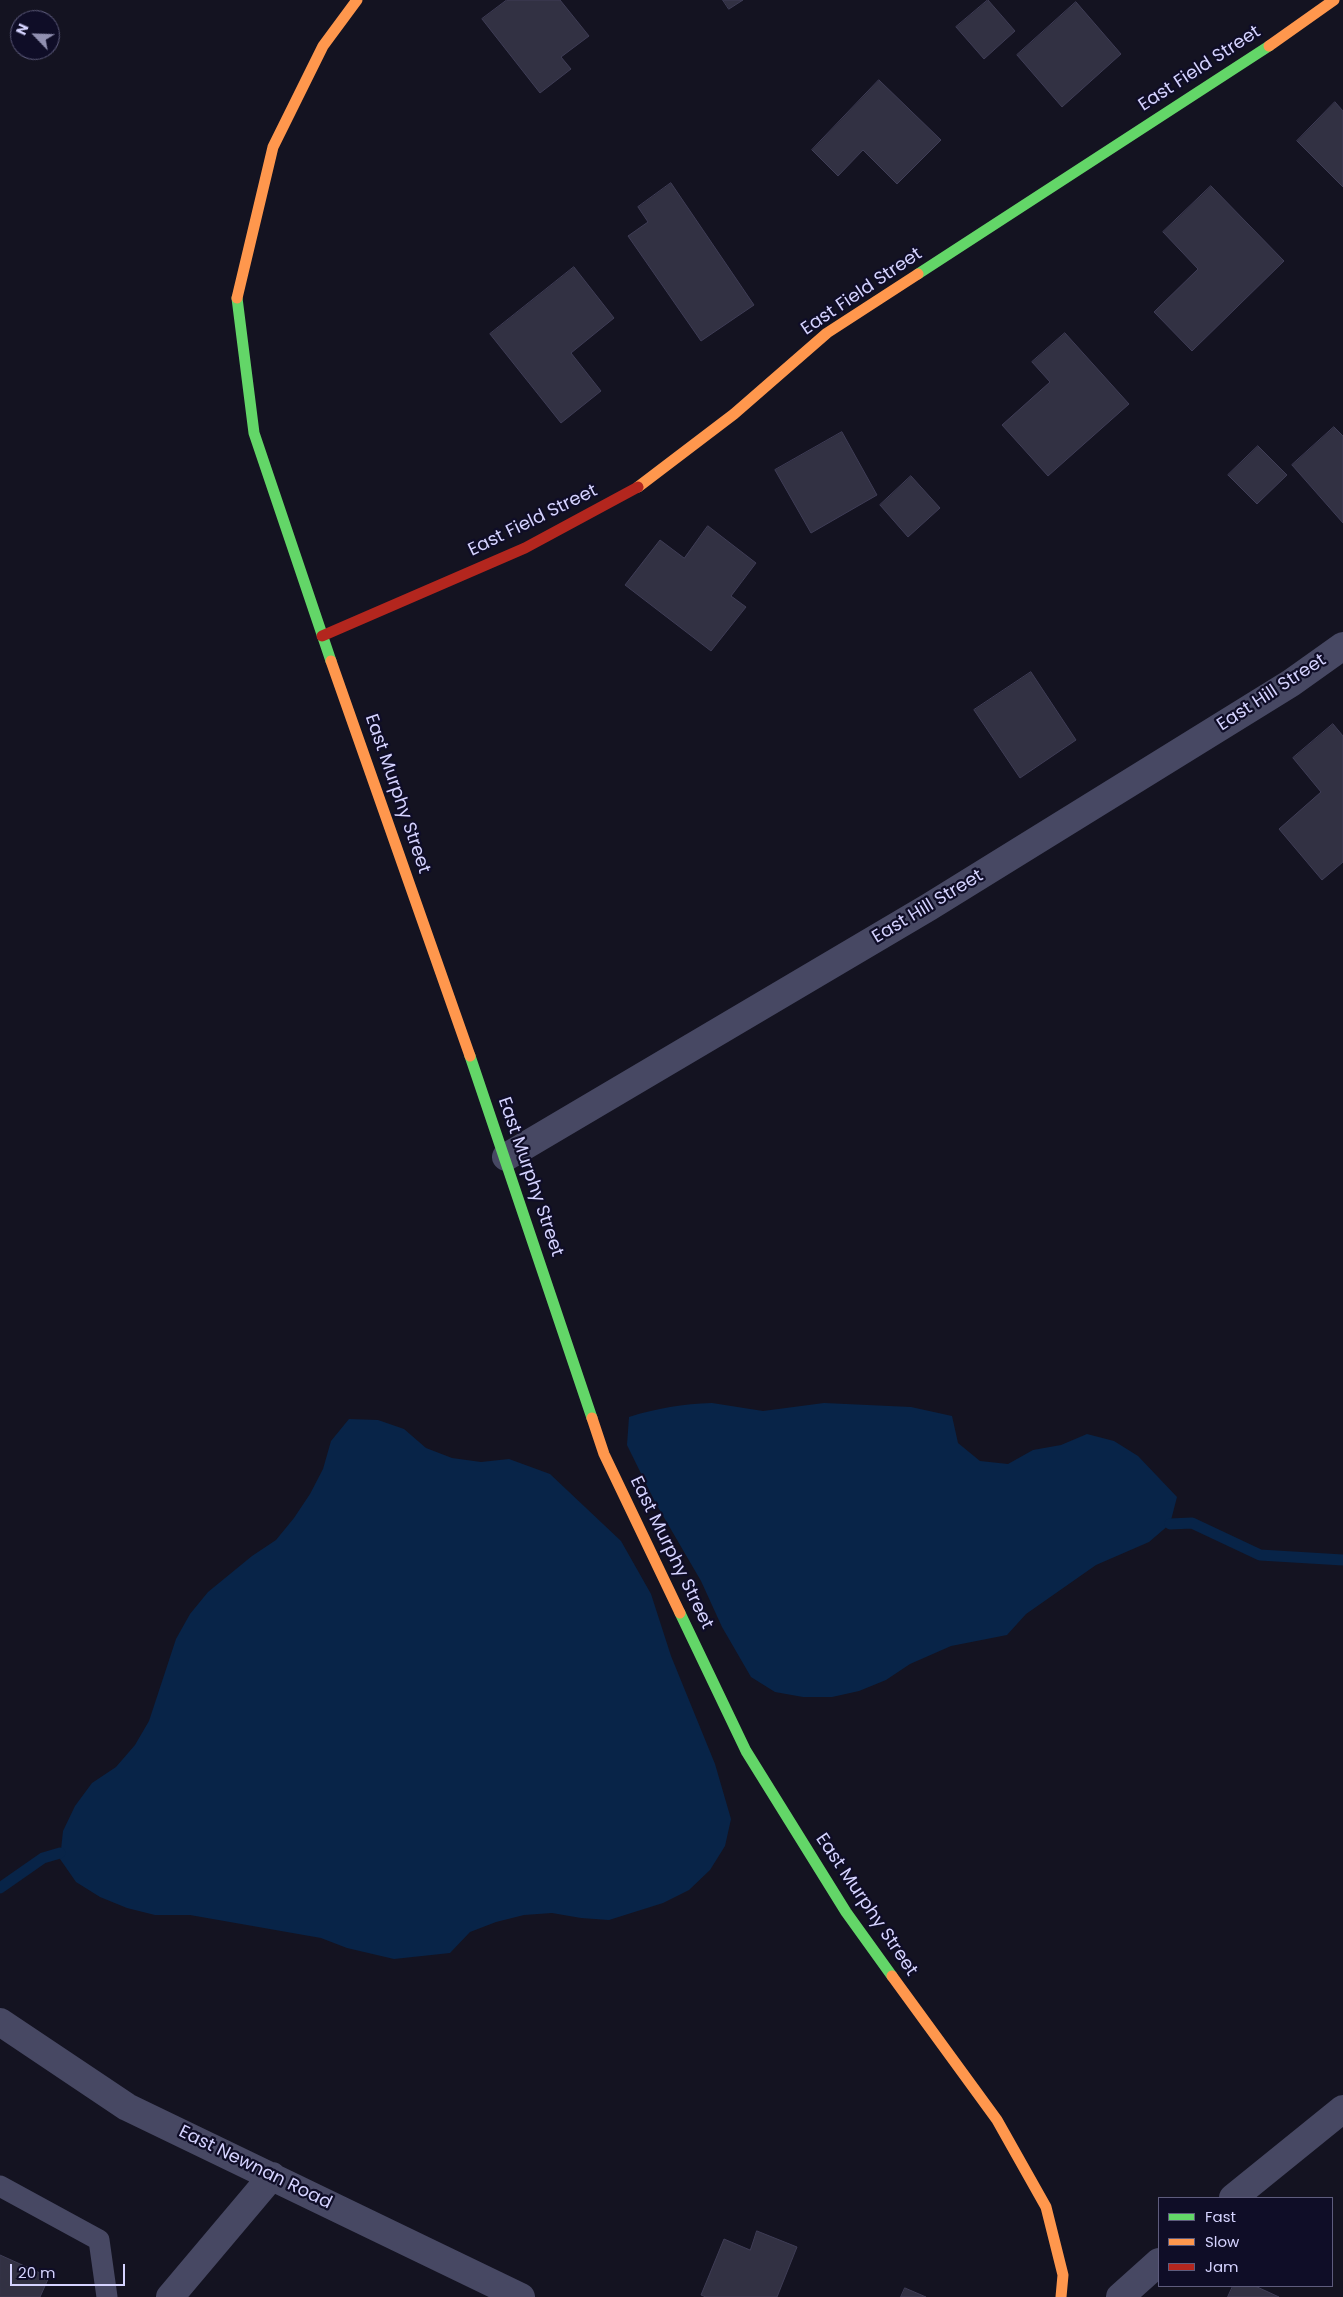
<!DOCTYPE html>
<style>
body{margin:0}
#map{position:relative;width:1343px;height:2297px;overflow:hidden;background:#141321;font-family:Poppins,sans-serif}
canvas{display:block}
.legend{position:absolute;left:1158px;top:2197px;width:175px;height:90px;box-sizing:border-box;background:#0f0d27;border:1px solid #5e5c7d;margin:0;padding:6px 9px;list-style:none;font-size:15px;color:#d5d3ff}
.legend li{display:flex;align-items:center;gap:10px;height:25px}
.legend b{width:25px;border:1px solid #5e5c7d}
.north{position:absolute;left:10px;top:10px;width:50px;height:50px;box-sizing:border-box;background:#0f0d27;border:1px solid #5e5c7d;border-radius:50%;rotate:294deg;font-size:14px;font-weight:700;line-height:20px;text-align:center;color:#d5d3ff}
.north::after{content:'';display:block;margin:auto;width:18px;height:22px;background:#9190b1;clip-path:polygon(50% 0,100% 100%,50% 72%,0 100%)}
.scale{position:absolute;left:10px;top:2264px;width:115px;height:22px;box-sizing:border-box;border:2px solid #d5d3ff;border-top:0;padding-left:6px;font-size:15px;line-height:18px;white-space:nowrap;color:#d5d3ff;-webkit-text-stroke:4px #0f0d27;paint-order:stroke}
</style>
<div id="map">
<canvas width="1343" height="2297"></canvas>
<ul class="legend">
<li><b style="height:6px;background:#63d668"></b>Fast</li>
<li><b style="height:6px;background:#ff974d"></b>Slow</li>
<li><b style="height:6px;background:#b3261e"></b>Jam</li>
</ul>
<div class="north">N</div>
<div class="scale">20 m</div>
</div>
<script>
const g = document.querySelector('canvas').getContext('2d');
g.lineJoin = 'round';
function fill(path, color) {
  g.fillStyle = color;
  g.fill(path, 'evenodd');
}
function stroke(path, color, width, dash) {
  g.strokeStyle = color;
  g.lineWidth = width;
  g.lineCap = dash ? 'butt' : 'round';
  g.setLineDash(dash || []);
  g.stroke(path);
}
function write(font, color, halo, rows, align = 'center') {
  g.font = font + ' Poppins,sans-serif';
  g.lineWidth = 4.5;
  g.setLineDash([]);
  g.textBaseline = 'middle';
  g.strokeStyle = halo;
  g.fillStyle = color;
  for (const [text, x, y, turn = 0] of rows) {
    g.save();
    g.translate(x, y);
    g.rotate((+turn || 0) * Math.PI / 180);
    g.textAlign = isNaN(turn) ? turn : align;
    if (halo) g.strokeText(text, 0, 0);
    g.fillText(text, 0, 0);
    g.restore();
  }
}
fill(new Path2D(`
 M712,1403L763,1411L824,1403L911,1407L952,1416L958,1443L980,1461L1008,1464L1033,1450L1061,1445L1087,1434L1114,1441L1138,1456L1177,1497L1170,1524L1149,1542L1096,1565L1026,1614L1007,1635L951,1646L910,1664L886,1680L859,1691L832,1697H803L775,1692L751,1677L722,1627L701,1581L655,1502L627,1445L629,1417C657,1408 683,1404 712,1403Z
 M349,1419L378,1420L404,1429L426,1448L452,1458L481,1462L509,1459L550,1474L621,1541L651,1594L671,1656L715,1764L731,1819L725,1846L710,1870L689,1890L663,1903L609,1920L581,1918L552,1913L524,1915L496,1922L470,1932L450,1953L394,1959L347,1948L321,1938L190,1915H155L127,1908L100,1897L76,1882L60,1859L63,1831L75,1806L92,1783L116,1767L135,1745L149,1721L176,1639L190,1614L208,1592L252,1556L276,1540L294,1518L310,1494L323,1469L331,1441Z`), '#082448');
stroke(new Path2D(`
 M1170,1524L1192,1523L1260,1555L1343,1560
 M0,1888L43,1858L60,1853`), '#082448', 11);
const building = new Path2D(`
 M507,0H560L589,36L561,57L571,69L540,93L482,19Z
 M723,0H743L729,9Z
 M988,0L1015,31L984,59L956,27Z
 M1076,2L1121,54L1062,107L1017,55Z
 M879,80L941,140L897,184L863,150L838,176L812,150Z
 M1335,102L1343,111V187L1297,141Z
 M671,183L754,305L701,341L628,236L648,222L638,207Z
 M1211,186L1284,261L1192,351L1154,312L1198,269L1163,232Z
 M574,267L614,318L571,353L601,391L561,423L490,334Z
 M1065,333L1129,404L1048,476L1002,425L1050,382L1032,362Z
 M1334,427L1343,436V523L1292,465Z
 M842,432L877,495L811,533L775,470Z
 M1258,446L1287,475L1257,504L1228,475Z
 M911,476L940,508L908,537L880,505Z
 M708,526L756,563L731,596L746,607L711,651L625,585L660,540L684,558Z
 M1031,672L1076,740L1020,778L974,710Z
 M1333,724L1343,736V862L1322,880L1279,829L1321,792L1293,758Z
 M757,2231L797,2247L777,2297H706L701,2295L724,2239L750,2250Z
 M0,2255L49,2277L40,2297H0Z
 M1233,2286H1255L1279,2297H1228Z
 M905,2288L926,2297H901Z`);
fill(building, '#323143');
stroke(building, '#3f3d56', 1);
stroke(new Path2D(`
 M0,2186L99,2240L107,2297`), '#474863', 21);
stroke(new Path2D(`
 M506,1157L929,907L1291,683L1343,646
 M0,2022L127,2107L521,2297
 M1233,2198L1343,2109
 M170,2297L272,2176
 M1120,2297L1159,2262`), '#474863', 28);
stroke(new Path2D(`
 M918,274L1269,46
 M237,298L254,433L331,661
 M470,1056L592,1418
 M680,1613L746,1751L846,1912L892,1976`), '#63d668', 11);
stroke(new Path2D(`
 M1269,46L1334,0
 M237,298L273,147L323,46L357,0
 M638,487L734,414L827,333L918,274
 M331,661L470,1056
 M592,1418L604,1454L680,1613
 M892,1976L997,2120L1046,2207L1063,2275L1061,2297`), '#ff974d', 11);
stroke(new Path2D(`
 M322,636L525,548L638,487`), '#b3261e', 11);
write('18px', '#d5d3ff', '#0f0d27', [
 ["East Field Street",1200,69,-33],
 ["East Field Street",862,292,-34],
 ["East Field Street",533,521,-26],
 ["East Hill Street",1272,693,-33],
 ["East Murphy Street",397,794,71],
 ["East Hill Street",928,907,-31],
 ["East Murphy Street",530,1177,71],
 ["East Murphy Street",671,1553,64],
 ["East Murphy Street",866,1905,56],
 ["East Newnan Road",255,2168,26]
]);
</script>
